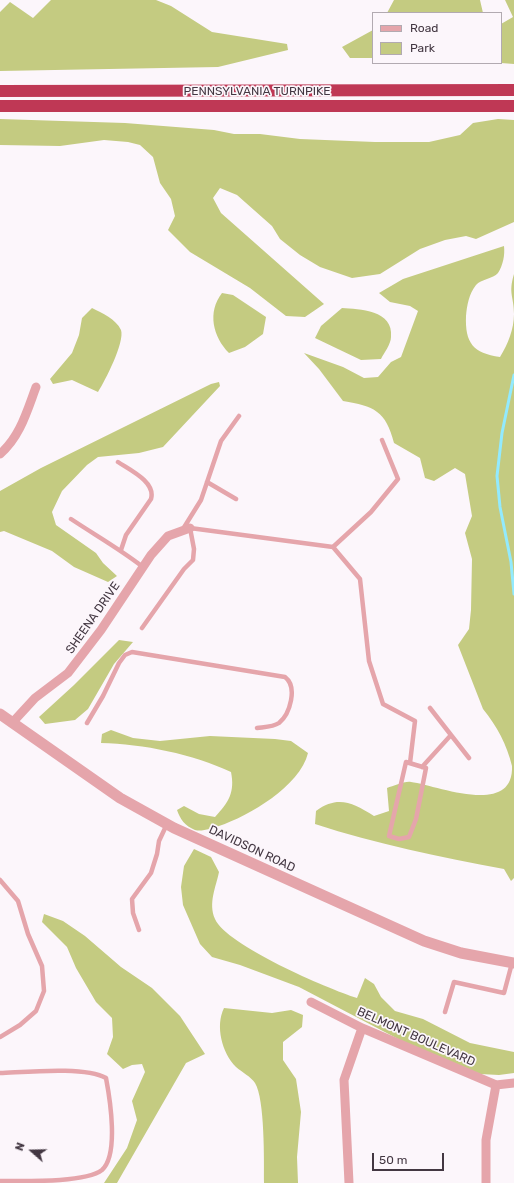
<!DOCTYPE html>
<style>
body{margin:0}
#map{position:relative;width:514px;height:1183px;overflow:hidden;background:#fcf6fb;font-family:Rubik,sans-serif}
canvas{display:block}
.legend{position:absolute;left:372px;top:12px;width:130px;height:52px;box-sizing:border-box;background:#fcf6fb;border:1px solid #b2aab1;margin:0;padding:5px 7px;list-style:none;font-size:12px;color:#433742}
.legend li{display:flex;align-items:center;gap:8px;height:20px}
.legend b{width:20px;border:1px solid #b2aab1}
.north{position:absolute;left:12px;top:1131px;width:40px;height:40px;-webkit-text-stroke:3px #fcf6fb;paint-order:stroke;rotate:290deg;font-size:11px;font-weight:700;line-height:16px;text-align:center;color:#433742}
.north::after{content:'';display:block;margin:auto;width:14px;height:18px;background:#433742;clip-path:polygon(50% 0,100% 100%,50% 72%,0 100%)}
.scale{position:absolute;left:372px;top:1153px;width:72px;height:18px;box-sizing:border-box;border:2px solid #433742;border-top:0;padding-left:5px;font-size:12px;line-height:14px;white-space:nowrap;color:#433742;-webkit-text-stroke:3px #fcf6fb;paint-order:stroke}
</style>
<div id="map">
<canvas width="514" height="1183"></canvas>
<ul class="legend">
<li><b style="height:5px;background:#e5a5ab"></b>Road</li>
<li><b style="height:11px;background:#c4cb81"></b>Park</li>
</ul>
<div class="north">N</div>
<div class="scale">50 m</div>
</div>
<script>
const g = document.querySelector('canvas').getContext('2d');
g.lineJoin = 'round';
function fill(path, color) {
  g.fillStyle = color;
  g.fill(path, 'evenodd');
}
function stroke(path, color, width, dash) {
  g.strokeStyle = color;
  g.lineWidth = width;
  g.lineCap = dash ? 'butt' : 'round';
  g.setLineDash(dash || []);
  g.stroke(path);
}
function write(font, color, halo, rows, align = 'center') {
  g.font = font + ' Rubik,sans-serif';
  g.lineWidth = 3.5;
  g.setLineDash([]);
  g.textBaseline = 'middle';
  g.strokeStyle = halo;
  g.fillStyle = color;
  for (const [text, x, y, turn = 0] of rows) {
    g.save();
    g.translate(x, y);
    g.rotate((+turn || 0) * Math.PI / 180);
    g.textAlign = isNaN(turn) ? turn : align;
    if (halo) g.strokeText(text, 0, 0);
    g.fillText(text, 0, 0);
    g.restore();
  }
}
fill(new Path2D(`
 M51,0H156L171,6L212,32L287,44L288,50L218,67L0,71V12L10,2L33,18Z
 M394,0H480L483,13H387Z
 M505,0H514V64L501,63V24L513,17Z
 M373,30V58H350L342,47Z
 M0,119L125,123L214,130L234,134H260L300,139L375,142H429L460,135L473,123L498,119L514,120V222L476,239L466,236L445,240L420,249L380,274L352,278L320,267L300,255L280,239L272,226L237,195L220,188L213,198L221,213L324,304L305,317L286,316L250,288L190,252L168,230L175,216L171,199L160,183L153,157L140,145L128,142L104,140L60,146L0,145Z
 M504,246C505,255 503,265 498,273C493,279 481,279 476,285C469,294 467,305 466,316C465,343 473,353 500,357C508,344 514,329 514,314C514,296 508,294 514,274V878L511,881L504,869C440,857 376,844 315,824L316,811C338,795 353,803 374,816L389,811L387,788C394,786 404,781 411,782C436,785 514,818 512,766C507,745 497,726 483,709L458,645L469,629L471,610L472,559L465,533L472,516L465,474L455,468L434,481L425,478L420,458L394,443C386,411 374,406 343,401L319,369L304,353L343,367L364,378L378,377L391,362L401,357L418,311L410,306L390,302L379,293L403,279Z
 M222,293L233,295L266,317L263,334L245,347L229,353C213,337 207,312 222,293Z
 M92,308C102,313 116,319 121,330C125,342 105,381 98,392L72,380L53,384L50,379L72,353L79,335L82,318Z
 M342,308C359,309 394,310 391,337C391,344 384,353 381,359L361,360L315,338L321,326Z
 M219,382L220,386L163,447L139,453L98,457L87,465L62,491L52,512L56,525L96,553L103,563L117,576L108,582L74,567L52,551L4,531L0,532V491L41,468L211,384Z
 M119,640L133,642L114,664L88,709L75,720L45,724L39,717L74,685Z
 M111,730L133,738L160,741L210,736L275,739L291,741L308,753C300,786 249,816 219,826C212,828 202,832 195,830C185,826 180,819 177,810L184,806L199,814L215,817C229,802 235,792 231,772C193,754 143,744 101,743L102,734Z
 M194,849L211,857L219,872C216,887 208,903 215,919C226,945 328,989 357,998L365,978L374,984L381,997L395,1011L423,1019L470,1043L514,1052V1073L499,1075L480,1074L400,1040L299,987L240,965L212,957L200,944L183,905L181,887L184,866Z
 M44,914L63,921L85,936L121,967L152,988L180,1016L205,1054L186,1063L117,1183H104L127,1148L137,1120L132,1101L145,1072L142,1064L132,1065L123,1069L107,1054L113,1037L112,1018L96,1002L76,968L67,947L42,922Z
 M224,1008L272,1013L291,1010L303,1015L302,1027L283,1042V1060L296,1079L301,1112L297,1157L298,1183H264C264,1162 265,1099 255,1083C251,1077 242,1072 236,1067C222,1053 215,1026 224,1008Z`), '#c4cb81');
stroke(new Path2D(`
 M514,375L502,433L497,476L500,507L511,562L514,594`), '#92eafe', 3);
stroke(new Path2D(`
 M118,462C130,470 156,482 151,499L126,535L121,550
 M207,482L236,499
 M71,519C95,535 120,549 143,567
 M183,529L201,500L221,441L239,416
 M333,547L371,512L398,479L382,440
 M142,628L184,569L193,560L194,549L190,528L333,547L360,579L369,661L383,704L415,721L410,763
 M87,723L103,696L119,663L125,655L132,652L285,677C298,687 290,714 279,723C273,727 264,727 257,728
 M451,735L469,758
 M406,762L426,768L416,819L409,837L399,839L389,836Z
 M422,767L451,735L430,708
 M0,880L18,901L28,934L42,966L44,991L36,1011L20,1025L0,1037
 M139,930L133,913L132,899L151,873L157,854L159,841L167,824
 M445,1012L454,982L504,993L512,963
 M0,1073C26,1072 85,1066 106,1078C110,1099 119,1155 102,1170C85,1183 24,1181 0,1181`), '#e5a5ab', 4.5);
stroke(new Path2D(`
 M0,454C20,437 27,411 36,387
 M12,723L35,698L68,673L101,630L151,555L168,536L190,528
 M311,1002L362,1028L496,1085L514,1083
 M349,1183L344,1080L362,1028
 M486,1183V1140L496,1085`), '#e5a5ab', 9);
stroke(new Path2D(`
 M0,714L120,798L174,828L424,941L461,953L514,963`), '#e5a5ab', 11);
stroke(new Path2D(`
 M0,91L514,90
 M0,106H514`), '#bf3855', 12);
write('12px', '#433742', '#fcf6fb', [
 ["PENNSYLVANIA TURNPIKE",257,92],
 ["SHEENA DRIVE",93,618,-55],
 ["DAVIDSON ROAD",252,849,25],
 ["BELMONT BOULEVARD",416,1037,24]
]);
</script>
